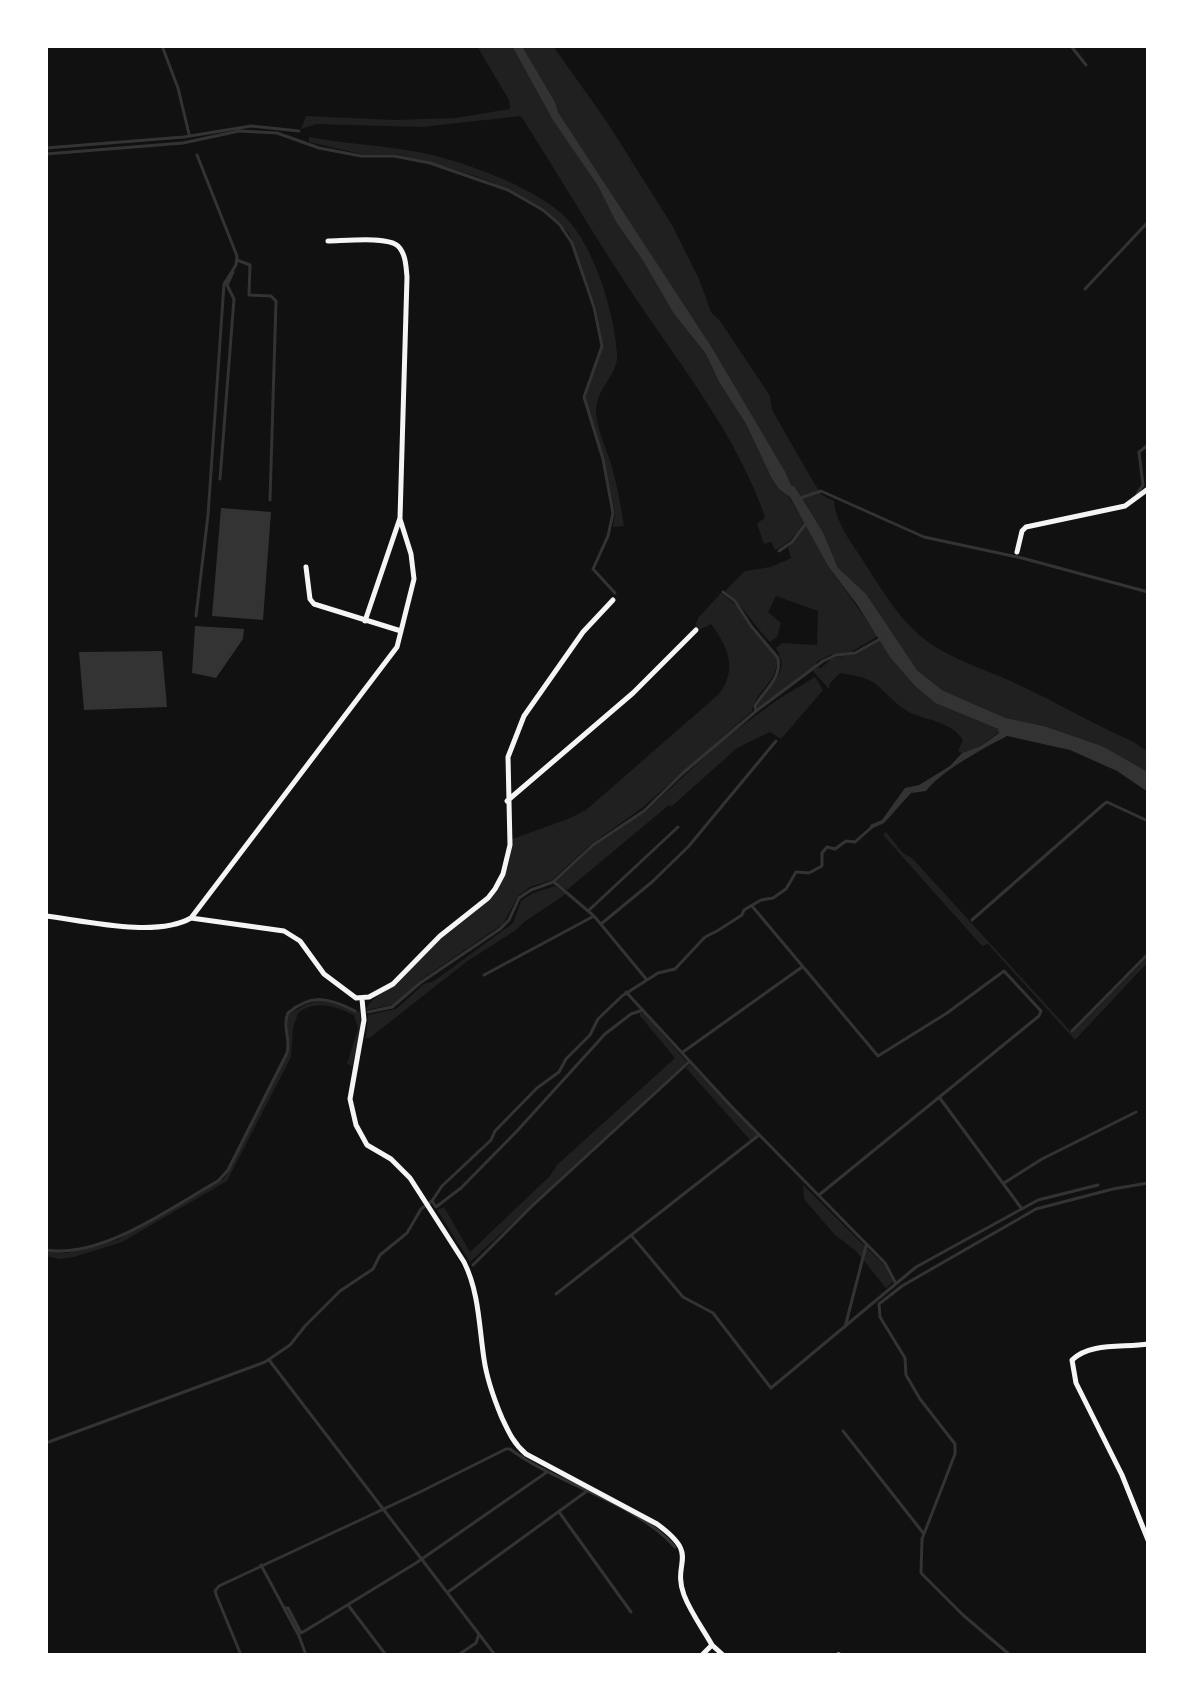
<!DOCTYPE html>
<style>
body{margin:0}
#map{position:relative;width:1194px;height:1701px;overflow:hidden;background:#111;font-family:Signika,sans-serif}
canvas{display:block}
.frame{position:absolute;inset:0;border:48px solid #fff;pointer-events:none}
</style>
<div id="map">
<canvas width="1194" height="1701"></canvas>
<div class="frame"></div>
</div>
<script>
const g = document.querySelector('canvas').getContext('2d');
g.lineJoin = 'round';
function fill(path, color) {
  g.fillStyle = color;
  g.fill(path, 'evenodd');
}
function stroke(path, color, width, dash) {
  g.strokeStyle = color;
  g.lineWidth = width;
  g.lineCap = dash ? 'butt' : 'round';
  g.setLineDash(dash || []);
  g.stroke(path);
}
fill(new Path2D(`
 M477,46H512L554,120L598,186L616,222L642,259L674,314L706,354L719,382L746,424L772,479L779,489L786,492L804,522C796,534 789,544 775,550L771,542L764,544L757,524L765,517C738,438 684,370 638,302C597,241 560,177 521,116L422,127L317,124L301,129L306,116L395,120L455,118L510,109L509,100Z
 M522,46H553L607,122L672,225L699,279L711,312L720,321L770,396L772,410L814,483L822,495L834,501C835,520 850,541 860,556C879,585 900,622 928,642C955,661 988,670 1017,684C1056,702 1093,724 1132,741L1148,752V772L1102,746L1044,726L1006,718L978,706L942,690L917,670L838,568L823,532L796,488L791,485L786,473L711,346L558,112L555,102Z
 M309,137C345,144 382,145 418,152C460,160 530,185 562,214C594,243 614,312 617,353C619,376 595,387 596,414C598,432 607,450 612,467C617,486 621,506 624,526L613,527L615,513L604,459L585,397L603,346L596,307L569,233L544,209L509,189L481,178L430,162L395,154H361L309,142Z
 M806,525L828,566L878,636L851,652L830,655L816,662L817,665L757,709C759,686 795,678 776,648L782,643L817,645L818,611L776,596L768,612L781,623L777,637L770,642C754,626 743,605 725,591L745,571L771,567L791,558L788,548Z
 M721,593L737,606L752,630L777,657C780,680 755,691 752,711L642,808L591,844L552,880L530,887L518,896L503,924L422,979L392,1005L366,1010C372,996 388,991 399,981C414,967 428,951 443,937C481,902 508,897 512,839L568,819L586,810L719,694C738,669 728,647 711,624L699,630L695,627L698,618Z
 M880,641L915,686L935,703L998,729L999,732L981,746L962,753L958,751L963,740C951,721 927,721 909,712C895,705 881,686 871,681C862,676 850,675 840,673L830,683L829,689L813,671L818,667L821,668L832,658L855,654Z
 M815,677L823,690L781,739L770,732L737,748L671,807L669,805L567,890L555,882L594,846L645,812L723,740L777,700Z
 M886,832L903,853L912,858L1072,1033L1148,957V962L1075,1040L988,944L982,946L883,835Z
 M555,886L566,894L524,922L516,930L466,962L371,1037L366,1038L368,1015L396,1009L424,984L434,981L513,923L521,901L533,893Z
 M325,999L360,1012L361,1030L352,1066L347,1064L358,1029L354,1015C335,1007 317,999 298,1013L293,1028L291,1057L227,1181L122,1242L74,1257L60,1259L46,1256V1250L66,1253L117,1240L224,1178L288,1053C292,1039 284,1026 289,1014L307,1004Z
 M643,1012L687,1062L470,1262L437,1210L444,1207L470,1252L550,1176L557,1165L675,1058L640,1016V1013Z
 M690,1064L758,1135L750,1140L686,1068Z
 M803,1185L884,1265L893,1282L886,1288L856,1251L835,1235L804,1199Z`), '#202020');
fill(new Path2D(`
 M512,46H522L555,102L558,112L711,346L786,473L791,485L795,487L823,532L838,568L866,594L917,670L942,690L978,706L1006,718L1044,726L1102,746L1148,772V792L1117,771L1070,750L1007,736C984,748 941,771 926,791L911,793L884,823L871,829L870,825L882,820L905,788L919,785L950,766L962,753L981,746L999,733L998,729L935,703L915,686L890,657L858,606L828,566L790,497L779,489L772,479L746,424L719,382L706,354L674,314L642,259L616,222L598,186L553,120Z
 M221,508L271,512L263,620L212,616Z
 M195,626L244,629L243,639L216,678L192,673Z
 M162,651L167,707L84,710L79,652Z`), '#333');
stroke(new Path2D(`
 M162,46L178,88L189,134
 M1071,46L1086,65
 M46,148L184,137L251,126L299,131
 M46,154L183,143L239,131L277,133L319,148L361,156H394L430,163L508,190L543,210L560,225L572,243L594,307L602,346L584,397L603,459L613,513L608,536L593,569L615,593
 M237,260L250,265L249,295L271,296L276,301L270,500
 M1085,289L1148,222
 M220,479L234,299L227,285L233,272
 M1137,494L1143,485L1139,452L1148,445
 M797,499L821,491L924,537L1022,558L1148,592
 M779,551L792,542L806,523
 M723,592L735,601L751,626L778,658C782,679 764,690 755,706L756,711
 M196,616L208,515L224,284L236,265L237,256L197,155
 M554,882L594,916L647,980
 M752,906L878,1056L947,1013L1004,971L1041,1011L1039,1016L819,1195
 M588,911L678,827
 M972,920L1104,804L1107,802L1148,821
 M601,924L652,882L688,847L776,741
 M484,975L594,916
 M626,992L731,1106L885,1263L895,1282
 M368,1012L392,1007L420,983L500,929L509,920L519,898L531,890L553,882L593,845L644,811L683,773L756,711L823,661L836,655L855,653L882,638
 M1072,1031L1148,954
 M683,1052L802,967
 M939,1097L1022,1209
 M1004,1183L1042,1159L1136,1112
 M432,1201L436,1207L461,1188L517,1131L605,1034L631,1014L643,1010
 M631,1235L683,1297L713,1313L771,1388L916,1267L1038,1200L1098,1185
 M46,1250C102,1259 170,1208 218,1181L228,1170L287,1053C291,1039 282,1026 288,1013C312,993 330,998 355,1011
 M473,1265L532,1206L690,1061
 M556,1294L759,1135
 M845,1327L866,1246
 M269,1360L495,1655
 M843,1431L924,1534
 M46,1443L265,1362L290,1345L305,1326L340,1291L373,1269L380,1255L407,1233L421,1209L432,1201L442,1186L491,1140L495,1131L537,1088L559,1072L566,1059L590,1035L598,1019L622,996L658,973L675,969L705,937L717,931L742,915L744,910L761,900L773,898L786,889L796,872L809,873L822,866V853L827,847L835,849L846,841L855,842L872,827
 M559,1512L631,1612
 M261,1565L299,1636L306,1655
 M448,1592L587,1491
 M348,1605L386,1655
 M284,1608H288L301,1633L308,1629L416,1563L547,1472
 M241,1655L217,1597L215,1591L219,1586L420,1492L506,1449H510C558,1485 636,1502 675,1547
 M458,1655L476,1643L479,1634
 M1010,1655L963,1615L921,1573L922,1539L955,1454V1444L920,1399L906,1375L905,1358L880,1317L879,1304L902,1286L1036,1209L1113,1189L1148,1183`), '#333', 3);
stroke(new Path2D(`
 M328,241C343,241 388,236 398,246C406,254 406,267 407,277L400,518L365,621
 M400,519L411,554L414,579L401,631
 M1017,552L1022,531L1026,527L1125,506L1148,489
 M507,801L633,693L696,630
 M46,916C85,921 156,938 191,918L397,647L401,631L314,604L310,599L306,567
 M191,918L284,931L300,941L324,974L356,998L369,997L393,984L440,936L488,898L495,889L503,874L510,845L508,757L524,716L583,632L613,600
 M362,999L364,1020L350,1099L356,1125L367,1145L391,1159L410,1178L464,1262C479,1292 479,1326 484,1359C487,1380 494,1399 502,1418C509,1433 514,1444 526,1454L657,1524C702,1557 671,1560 684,1595C691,1613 703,1629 712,1645
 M1148,1344C1124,1348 1090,1342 1072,1360L1076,1383L1122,1475L1148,1540
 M702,1655L712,1645L723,1655
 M838,1655H839`), '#f5f5f5', 5);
</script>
